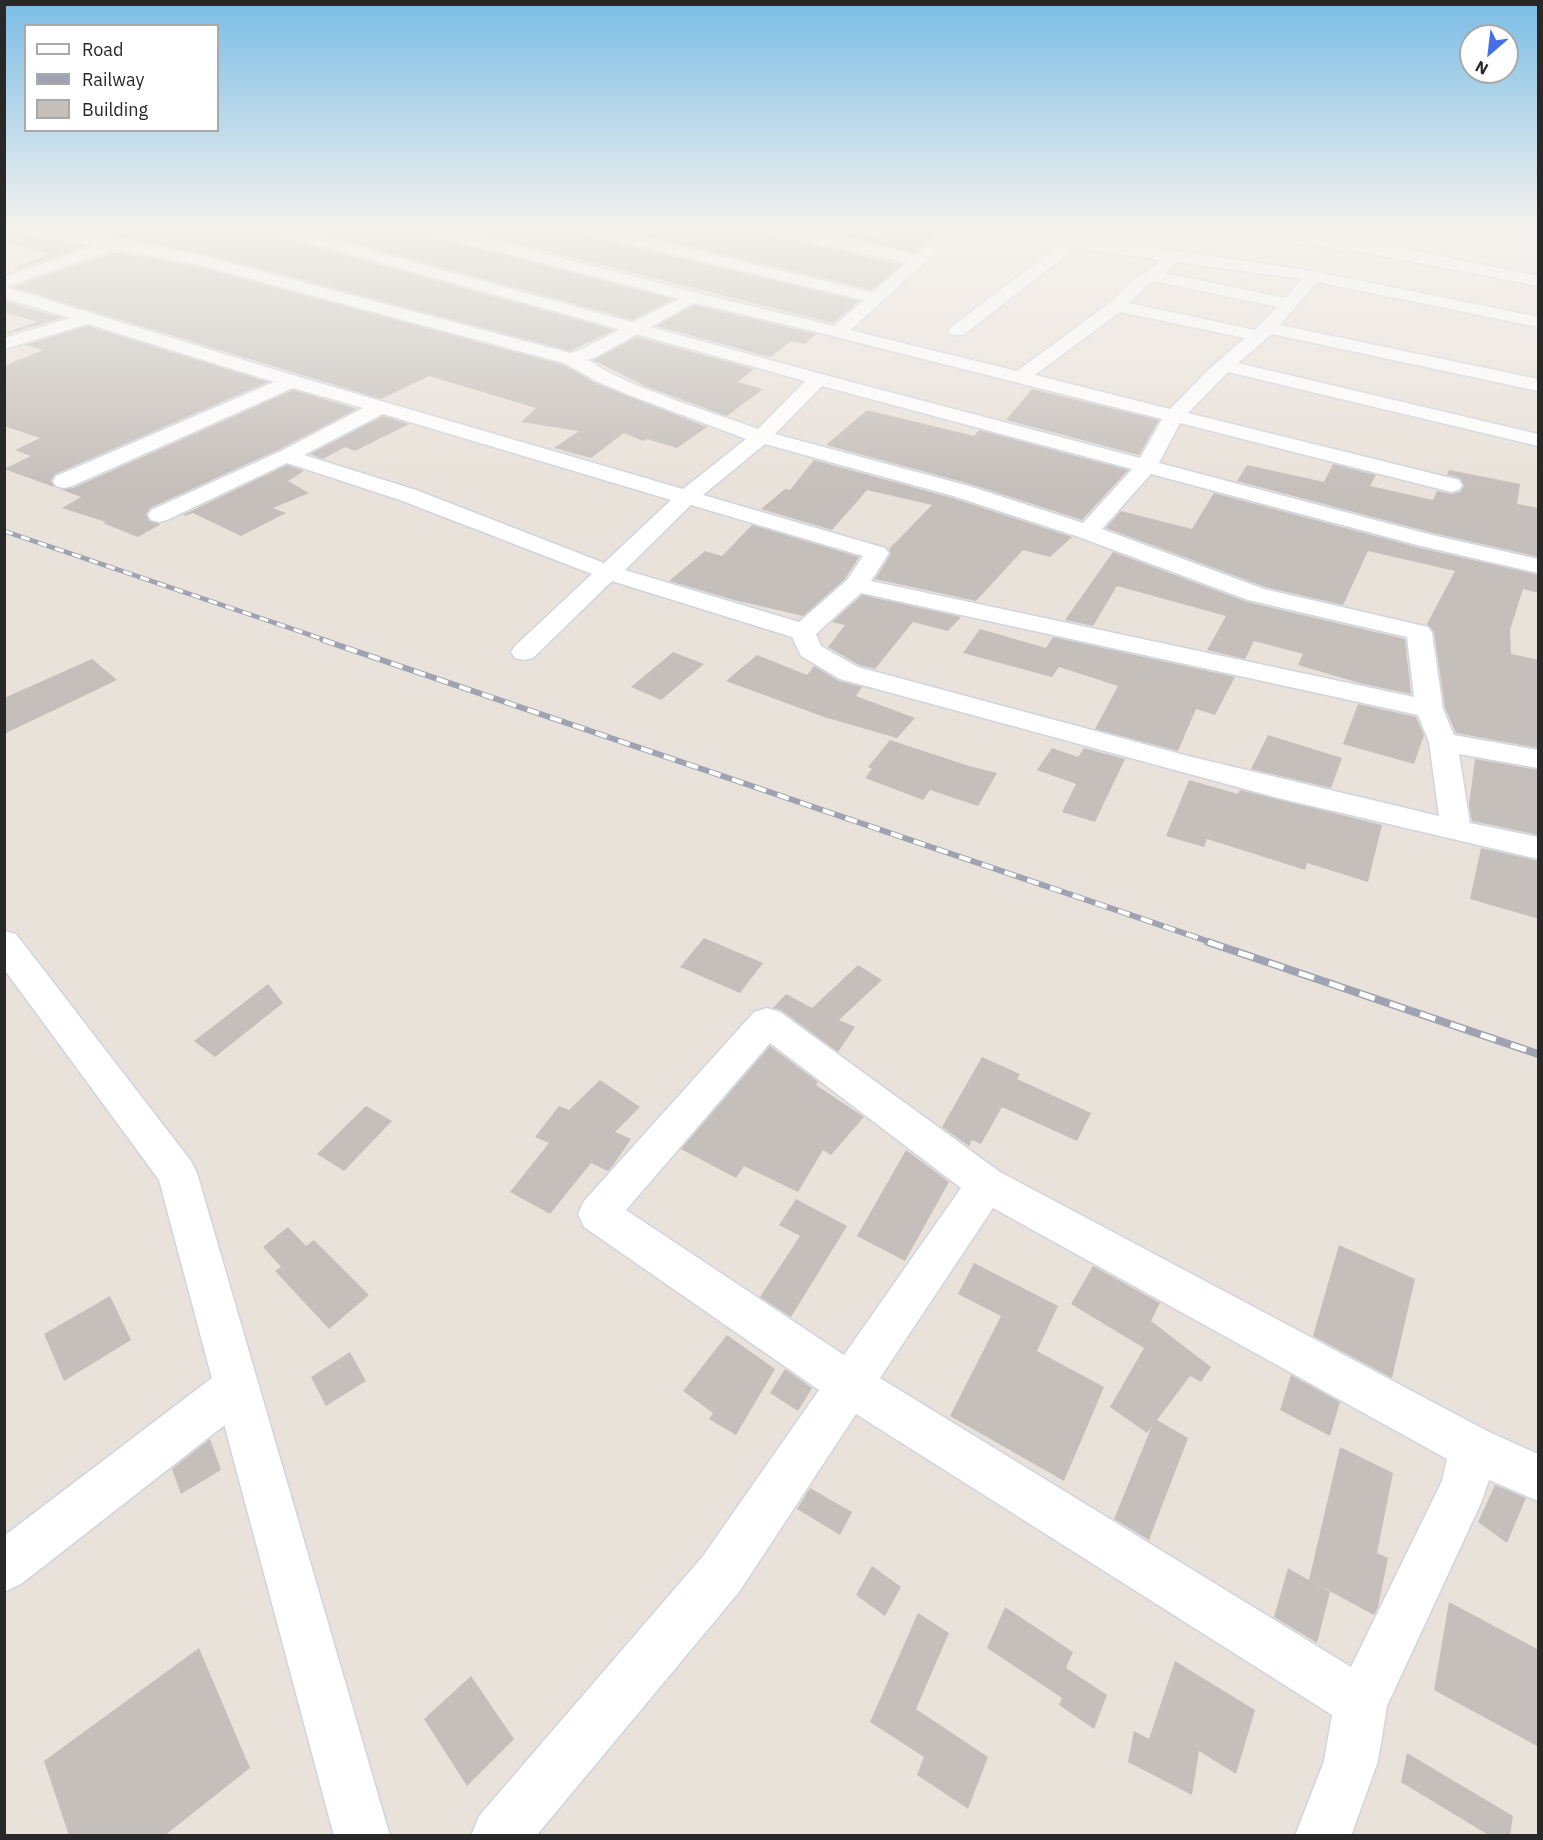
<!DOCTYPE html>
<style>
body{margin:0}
#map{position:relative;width:1543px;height:1840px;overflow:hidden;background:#e9e2da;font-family:"IBM Plex Sans",sans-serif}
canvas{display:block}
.frame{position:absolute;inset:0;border:6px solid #282828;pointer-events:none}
.legend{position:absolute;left:24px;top:24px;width:195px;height:108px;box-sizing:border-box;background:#fff;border:2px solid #a9a9a9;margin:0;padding:8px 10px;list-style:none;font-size:18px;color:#282828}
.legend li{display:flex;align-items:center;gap:12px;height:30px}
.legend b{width:30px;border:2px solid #a9a9a9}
.north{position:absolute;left:1459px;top:24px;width:60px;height:60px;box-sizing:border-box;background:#fff;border:2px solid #a9a9a9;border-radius:50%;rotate:208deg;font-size:16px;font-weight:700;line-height:24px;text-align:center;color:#282828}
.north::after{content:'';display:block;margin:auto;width:21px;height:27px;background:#476ee9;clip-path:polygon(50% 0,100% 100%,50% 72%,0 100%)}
</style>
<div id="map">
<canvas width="1543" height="1840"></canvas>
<div class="frame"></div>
<ul class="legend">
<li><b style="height:8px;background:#fff"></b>Road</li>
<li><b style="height:8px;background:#9ea2b1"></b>Railway</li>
<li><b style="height:16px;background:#c4bfba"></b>Building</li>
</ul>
<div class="north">N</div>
</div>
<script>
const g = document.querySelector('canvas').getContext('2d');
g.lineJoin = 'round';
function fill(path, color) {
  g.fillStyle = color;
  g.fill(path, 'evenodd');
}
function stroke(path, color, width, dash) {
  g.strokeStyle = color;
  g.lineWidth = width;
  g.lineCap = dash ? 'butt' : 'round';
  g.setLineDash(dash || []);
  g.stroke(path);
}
fill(new Path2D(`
 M6,228L15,229L25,235L86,246L19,269L13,268L50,254L4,242Z
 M84,228H261L265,233L614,330L570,351L197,252L78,230Z
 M298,228H415L419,233L673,299L633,320Z
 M454,228H572L576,233L859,301L833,323Z
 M612,228H758L768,235L902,264L872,290Z
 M803,228H827L881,238L895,228H942L915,252Z
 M115,252L195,266L564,365L595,383L707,427L677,448L647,439L643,441L624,433L591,458L554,448L579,431L521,422L536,408L429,376L381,399L13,287Z
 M4,301L62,318L4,335V333L37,322L4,312Z
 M694,305L816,334L805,344L791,341L770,357L656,326Z
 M88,326L268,382L55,474L51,480L54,487L4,469L31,456L15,450L40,438L4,426V366L43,350L25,345Z
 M637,337L754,369L738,382L763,389L727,416L647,387L593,360Z
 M1032,389L1159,420L1139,455L1006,420Z
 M293,390L357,409L280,449L150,508L146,514L149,521L161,524L138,537L103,523L106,522L62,508L81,497L60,489L73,488Z
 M867,410L974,436L979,430L1128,470L1082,520L970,484L826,445Z
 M383,416L409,424L355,451L345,447L323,459L310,454Z
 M814,460L952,498L1072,537L1050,557L1023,550L976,601L875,579L891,554L889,549L932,505L867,490L832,530L761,509L785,489L790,490Z
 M1333,464L1376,475L1370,486L1433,500L1437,491L1452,494L1460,492L1464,486L1460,478L1447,475L1449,470L1520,484L1517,504L1539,508V557L1433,533L1237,481L1247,465L1324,482Z
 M287,465L304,471L288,481L309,493L273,508L286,513L241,536L193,513L185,516L183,515Z
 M1214,493L1420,548L1539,575V593L1523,589L1510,630L1511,654L1539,660L1538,748L1456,733L1445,708L1434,632L1427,624L1455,571L1368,551L1343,605L1265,587L1106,528L1121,511L1192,529Z
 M752,525L859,557L845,579L803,616L734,600L669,581L705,551L722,556Z
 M1113,552L1247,602L1405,639L1411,694L1359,683L1298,665L1303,654L1254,641L1245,659L1207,650L1226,616L1117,586L1093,626L1065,620Z
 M862,595L961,617L948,631L913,622L875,669L859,665L828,647L845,625L832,622Z
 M980,629L1046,648L1053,637L1235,677L1215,715L1196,709L1178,751L1095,729L1118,686L1059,667L1052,677L963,653Z
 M673,652L704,664L661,700L631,687Z
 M757,655L807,675L814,666L839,681L862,687L856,696L915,718L897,738L824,717L726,681Z
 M92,659L117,680L4,734V698Z
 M1358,704L1416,717L1424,735L1414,764L1343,744Z
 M1268,735L1342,758L1331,788L1251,769Z
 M890,740L969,766L997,773L978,806L930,790L923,800L865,778L872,769L868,767Z
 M1052,748L1078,757L1084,748L1125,759L1095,822L1062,812L1076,784L1037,770Z
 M1475,759L1539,770V835L1472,821L1469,805Z
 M1189,780L1238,794L1240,790L1382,825L1368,882L1307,863L1305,870L1207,839L1204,847L1166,836Z
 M1481,848L1539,861V919L1470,899Z
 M704,938L763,963L740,993L680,967Z
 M858,965L882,980L839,1020L855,1027L838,1052L781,1010L773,1008L786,994L812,1008Z
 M268,984L283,1003L215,1057L194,1041Z
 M770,1046L818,1082L816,1085L864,1117L831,1155L823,1150L798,1192L744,1166L736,1178L681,1149Z
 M982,1057L1020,1074L1017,1079L1091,1113L1077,1141L1002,1107L981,1144L972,1140L969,1146L942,1127Z
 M600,1080L640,1107L615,1132L631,1139L614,1164L608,1171L591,1163L550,1214L510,1192L549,1143L535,1137L559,1106L569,1110Z
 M366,1106L392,1121L344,1171L317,1154Z
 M906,1150L949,1182L905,1261L857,1236Z
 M796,1199L847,1226L791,1317L760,1297L800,1236L779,1225Z
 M288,1227L306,1246L314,1240L369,1295L329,1329L275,1271L281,1267L263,1247Z
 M1339,1245L1415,1279L1392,1378L1313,1336Z
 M974,1263L1058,1306L1037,1351L1104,1387L1064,1481L950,1416L1001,1316L958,1294Z
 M1093,1266L1160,1303L1151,1321L1211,1367L1201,1382L1190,1376L1157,1420L1188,1438L1149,1540L1114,1519L1152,1426L1147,1433L1110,1407L1144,1348L1071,1304Z
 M110,1296L131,1340L64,1381L44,1334Z
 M727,1335L775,1369L736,1435L709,1419L713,1413L683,1391Z
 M350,1352L366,1381L326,1406L311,1377Z
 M785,1369L812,1388L798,1411L770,1393Z
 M1291,1375L1340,1402L1330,1436L1280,1410Z
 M210,1439L221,1470L181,1494L172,1469Z
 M1340,1447L1393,1473L1377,1553L1388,1558L1378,1607L1374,1615L1309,1580Z
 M1495,1485L1526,1498L1507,1543L1478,1522Z
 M810,1488L852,1512L840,1535L797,1509Z
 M872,1566L901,1587L885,1616L856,1595Z
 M1288,1568L1330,1592L1317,1643L1274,1617Z
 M1449,1602L1539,1650V1747L1434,1690Z
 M1005,1607L1073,1652L1066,1668L1107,1695L1094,1729L1059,1705L1062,1698L987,1648Z
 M918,1613L949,1633L916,1709L988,1757L968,1809L917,1775L924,1757L870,1722Z
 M199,1648L250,1768L164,1836H69L44,1761Z
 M1175,1661L1255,1710L1236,1774L1199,1751L1192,1795L1128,1762L1134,1731L1149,1739Z
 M471,1676L514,1739L467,1786L424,1719Z
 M1407,1753L1513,1816L1510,1836H1490L1401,1782Z`), '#c4bfba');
const street = new Path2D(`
 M263,228H289L825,375L1140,458L1162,419L832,336L829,332L832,328L838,327L1017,371L1111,302L1137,276L1147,272L1161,260L1076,248L963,335H951L948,331L951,327L1060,245L983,233L975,228H1012L1313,271L1538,317V327L1317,282L1280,325L1538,379V391L1272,334L1238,363L1538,434V446L1228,372L1188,413L1459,480L1462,485L1459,490L1451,492L1180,423L1159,463L1432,535L1538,559V573L1421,546L1151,474L1102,529L1264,589L1428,627L1432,632L1443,709L1454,735L1538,750V768L1459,754L1470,823L1538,837V859L1278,798L840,679L801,656L792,637L612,581L533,658L524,660L515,658L511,652L515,646L592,574L400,500L287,463L167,520L159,522L151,520L148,515L151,510L281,451L363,408L293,388L72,486L64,488L56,486L53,481L56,476L274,382L88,324L4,349V338L70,318L4,298V277L115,239L123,244L121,247L6,287L299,377L683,489L746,439L629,395L596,381L564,363L562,359L564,355C581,351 596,366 610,373C657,396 709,411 758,429L805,381L266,231ZM1177,262L1301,279L1285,298L1165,273ZM1154,281L1277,307L1255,330L1129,303L1149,284ZM1120,312L1245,338L1208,370L1170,409L1035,375ZM822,386L1132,469L1083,523L969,486L775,434ZM383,414L671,500L604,563L416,490L304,455ZM765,444L953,496L1079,537L1248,600L1407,637L1414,697L871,581L889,553L885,548L703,495ZM691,505L863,556L847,580L799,622L625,570ZM861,593L1418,715L1429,742L1439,816L1192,757L858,667L821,646L816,634Z
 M417,228H444L698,293L701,297L698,301L692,302L420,231Z
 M574,228H602L875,293L881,294L884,298L881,302L875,303L577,231Z
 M760,228H791L919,255L927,260L919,265L768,233Z
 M1213,228C1322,228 1432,255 1538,276V286L1373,254L1221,233Z
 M767,1008L780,1012L1000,1172L1489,1432L1538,1454V1501L1489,1480L1481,1503L1387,1706L1378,1761L1351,1836H1295L1324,1761L1332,1715L856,1414L739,1592L536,1836H471L479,1816L703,1556L819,1390L584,1227L578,1214L584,1201L754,1012ZM770,1043L961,1188L844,1355L626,1210ZM993,1208L1447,1459L1442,1481L1351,1667L880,1378Z
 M237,1365L253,1371L259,1387L253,1403L21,1584L4,1592V1536L221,1371Z`);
const secondary = new Path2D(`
 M17,228H52L196,254L570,353L582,349L692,292L834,326L946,228H963L844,336L838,337L694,303L596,357L571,365L195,264L25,233Z
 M4,931L16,934L191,1161L197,1173L390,1836H334L159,1180L4,969Z`);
stroke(street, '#d0d4e0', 3);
stroke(secondary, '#d0d4e0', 3);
fill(street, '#fff');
fill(secondary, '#fff');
const railFar2 = new Path2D(`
 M4,531L328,641`);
const railFar1 = new Path2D(`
 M323,640L1213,943`);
const rail = new Path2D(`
 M1208,942L1538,1054`);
stroke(railFar2, '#9ea2b1', 4.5);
stroke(railFar1, '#9ea2b1', 6);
stroke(rail, '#9ea2b1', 8);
stroke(railFar2, '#fff', 3, [9]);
stroke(railFar1, '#fff', 4, [12]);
stroke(rail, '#fff', 5, [16]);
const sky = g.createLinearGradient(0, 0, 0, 486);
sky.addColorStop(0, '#7abde6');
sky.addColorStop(0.47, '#f5f2ee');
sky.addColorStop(1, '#f5f2ee00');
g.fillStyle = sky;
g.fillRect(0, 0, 1543, 486);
</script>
